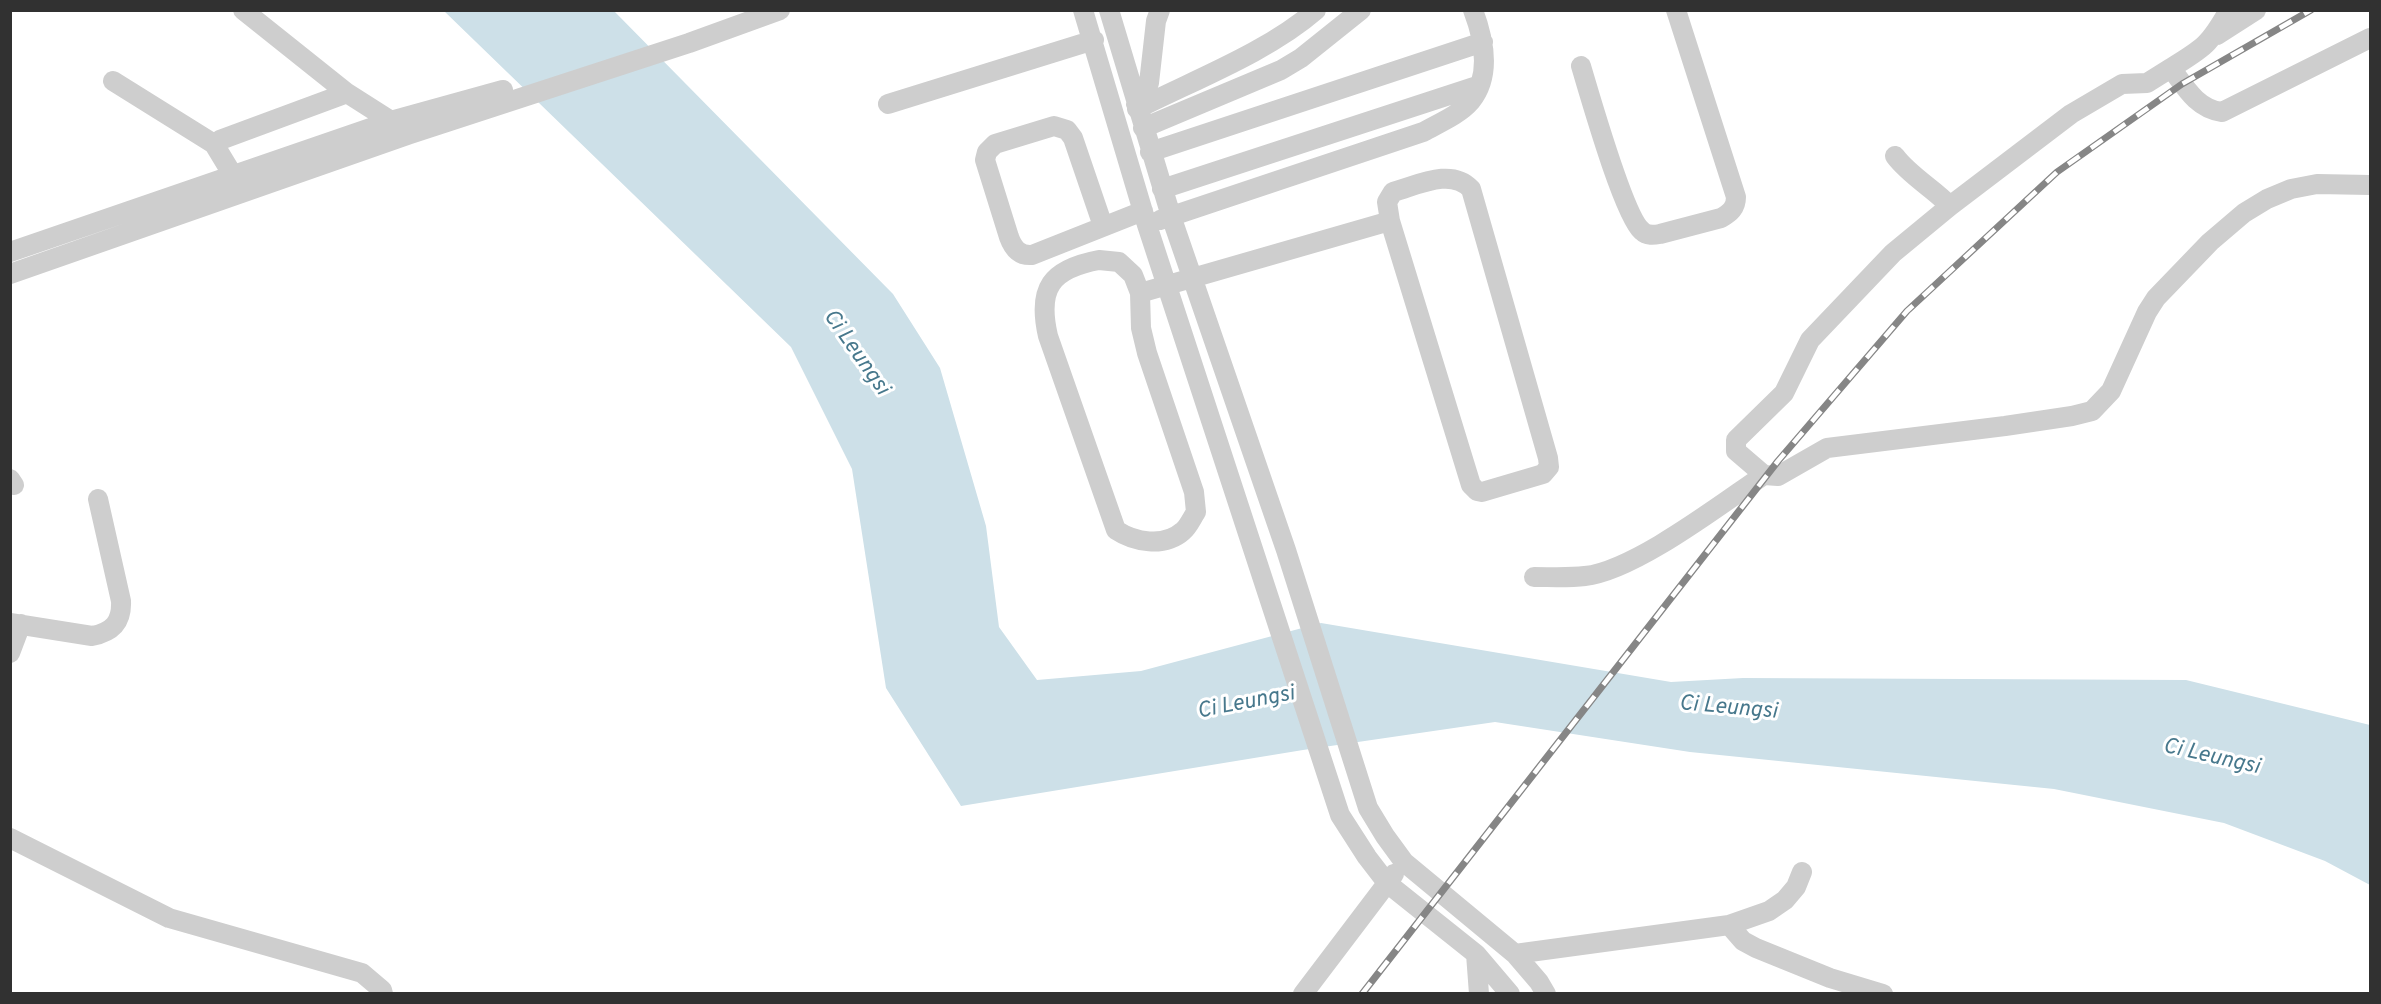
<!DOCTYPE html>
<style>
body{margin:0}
#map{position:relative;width:2381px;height:1004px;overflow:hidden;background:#fff;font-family:Overpass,sans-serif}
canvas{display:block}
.frame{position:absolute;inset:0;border:12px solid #313131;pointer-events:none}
</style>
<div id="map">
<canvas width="2381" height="1004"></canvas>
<div class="frame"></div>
</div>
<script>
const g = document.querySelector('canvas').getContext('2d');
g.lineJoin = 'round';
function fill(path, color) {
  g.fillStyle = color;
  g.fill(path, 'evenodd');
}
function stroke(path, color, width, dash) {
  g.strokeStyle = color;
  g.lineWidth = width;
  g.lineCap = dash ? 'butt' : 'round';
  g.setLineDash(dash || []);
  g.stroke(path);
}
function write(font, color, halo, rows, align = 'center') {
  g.font = font + ' Overpass,sans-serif';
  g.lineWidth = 6;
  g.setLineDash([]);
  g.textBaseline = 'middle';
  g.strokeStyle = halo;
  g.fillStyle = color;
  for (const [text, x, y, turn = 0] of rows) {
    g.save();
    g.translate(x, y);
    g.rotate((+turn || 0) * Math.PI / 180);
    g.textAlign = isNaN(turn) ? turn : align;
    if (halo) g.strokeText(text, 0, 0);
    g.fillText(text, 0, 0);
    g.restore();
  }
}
fill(new Path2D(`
 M444,11H614L893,294L940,368L986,526L999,627L1037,680L1141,671L1321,623L1671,682L1743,678L2186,680L2370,725V885L2325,861L2224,823L2054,789L1690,752L1495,722L1303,750L961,806L886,688L852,469L791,347Z`), '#cde0e8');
stroke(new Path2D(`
 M243,10L347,93
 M1083,10L1147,225L1340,815L1367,857L1387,883L1476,954L1510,994
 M1109,10L1171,216L1286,550L1368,808L1385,836L1404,862L1515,954L1539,982L1546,994
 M2229,10C2210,44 2204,48 2171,68C2185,87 2197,109 2222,112L2370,38
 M2217,35L2256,10
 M1581,66C1590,96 1624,216 1642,231C1647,236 1654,235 1660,234L1721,218C1730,213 1736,208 1736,197L1676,10
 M113,81L214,144
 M888,104L1094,40
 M1136,104L1149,83L1156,21L1160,10
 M1137,109C1194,80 1268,52 1316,10
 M1143,128L1281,70L1301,58L1361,10
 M1150,152L1483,42
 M1895,156C1910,176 1933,188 1950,206
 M240,187L214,144L220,140L347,93L391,121
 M1162,189L1480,85
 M1160,220L1423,132C1439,123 1459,115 1471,101C1492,75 1484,39 1473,10
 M1103,226L1073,138L1067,130L1054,126L995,144L987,152L985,160L1009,237C1013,248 1019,256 1032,255L1143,211
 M10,252L391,121L503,90
 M1099,260L1119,262L1133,275L1140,293L1141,328L1147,353L1194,492L1196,512C1192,518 1188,527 1183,531C1164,548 1134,542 1116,530L1048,336C1037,288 1051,269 1099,260Z
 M10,274L410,134L689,43L780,10
 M1140,293L1390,221L1471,485L1477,491L1482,492L1543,474L1549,467L1548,458L1471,189C1451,167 1416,186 1393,192L1387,202L1390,221
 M1764,475L1778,476L1827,448L2005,426L2072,416L2092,411L2111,391L2147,312L2156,298L2210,242L2244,213L2267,199L2291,189L2317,184L2370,185
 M10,479L14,485
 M1534,577C1551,577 1569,578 1585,576C1634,571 1721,504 1764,475L1736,451V440L1784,393L1810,340L1893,253L1950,206L2071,114L2122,84L2147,83L2171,68
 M10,623L92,636C113,632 122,622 121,601L98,499
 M10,653L21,624
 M10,838L169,918L362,973L382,990L383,994
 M1729,925L1743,941L1756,948L1830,978L1883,994
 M1476,954L1479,994
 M1515,954L1729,925L1769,911L1785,900L1796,887L1802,872
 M1303,994L1394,874`), '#cecece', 20);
const rail = new Path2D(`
 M1362,994L1778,461L1907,311L2057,172L2182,84L2311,10`);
stroke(rail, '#868686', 7);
stroke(rail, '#fff', 4.5, [14]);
write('italic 22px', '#47788c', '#fff', [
 ["Ci Leungsi",855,353,55],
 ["Ci Leungsi",1246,704,-11],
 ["Ci Leungsi",1728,709,5],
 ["Ci Leungsi",2211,758,13]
]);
</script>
